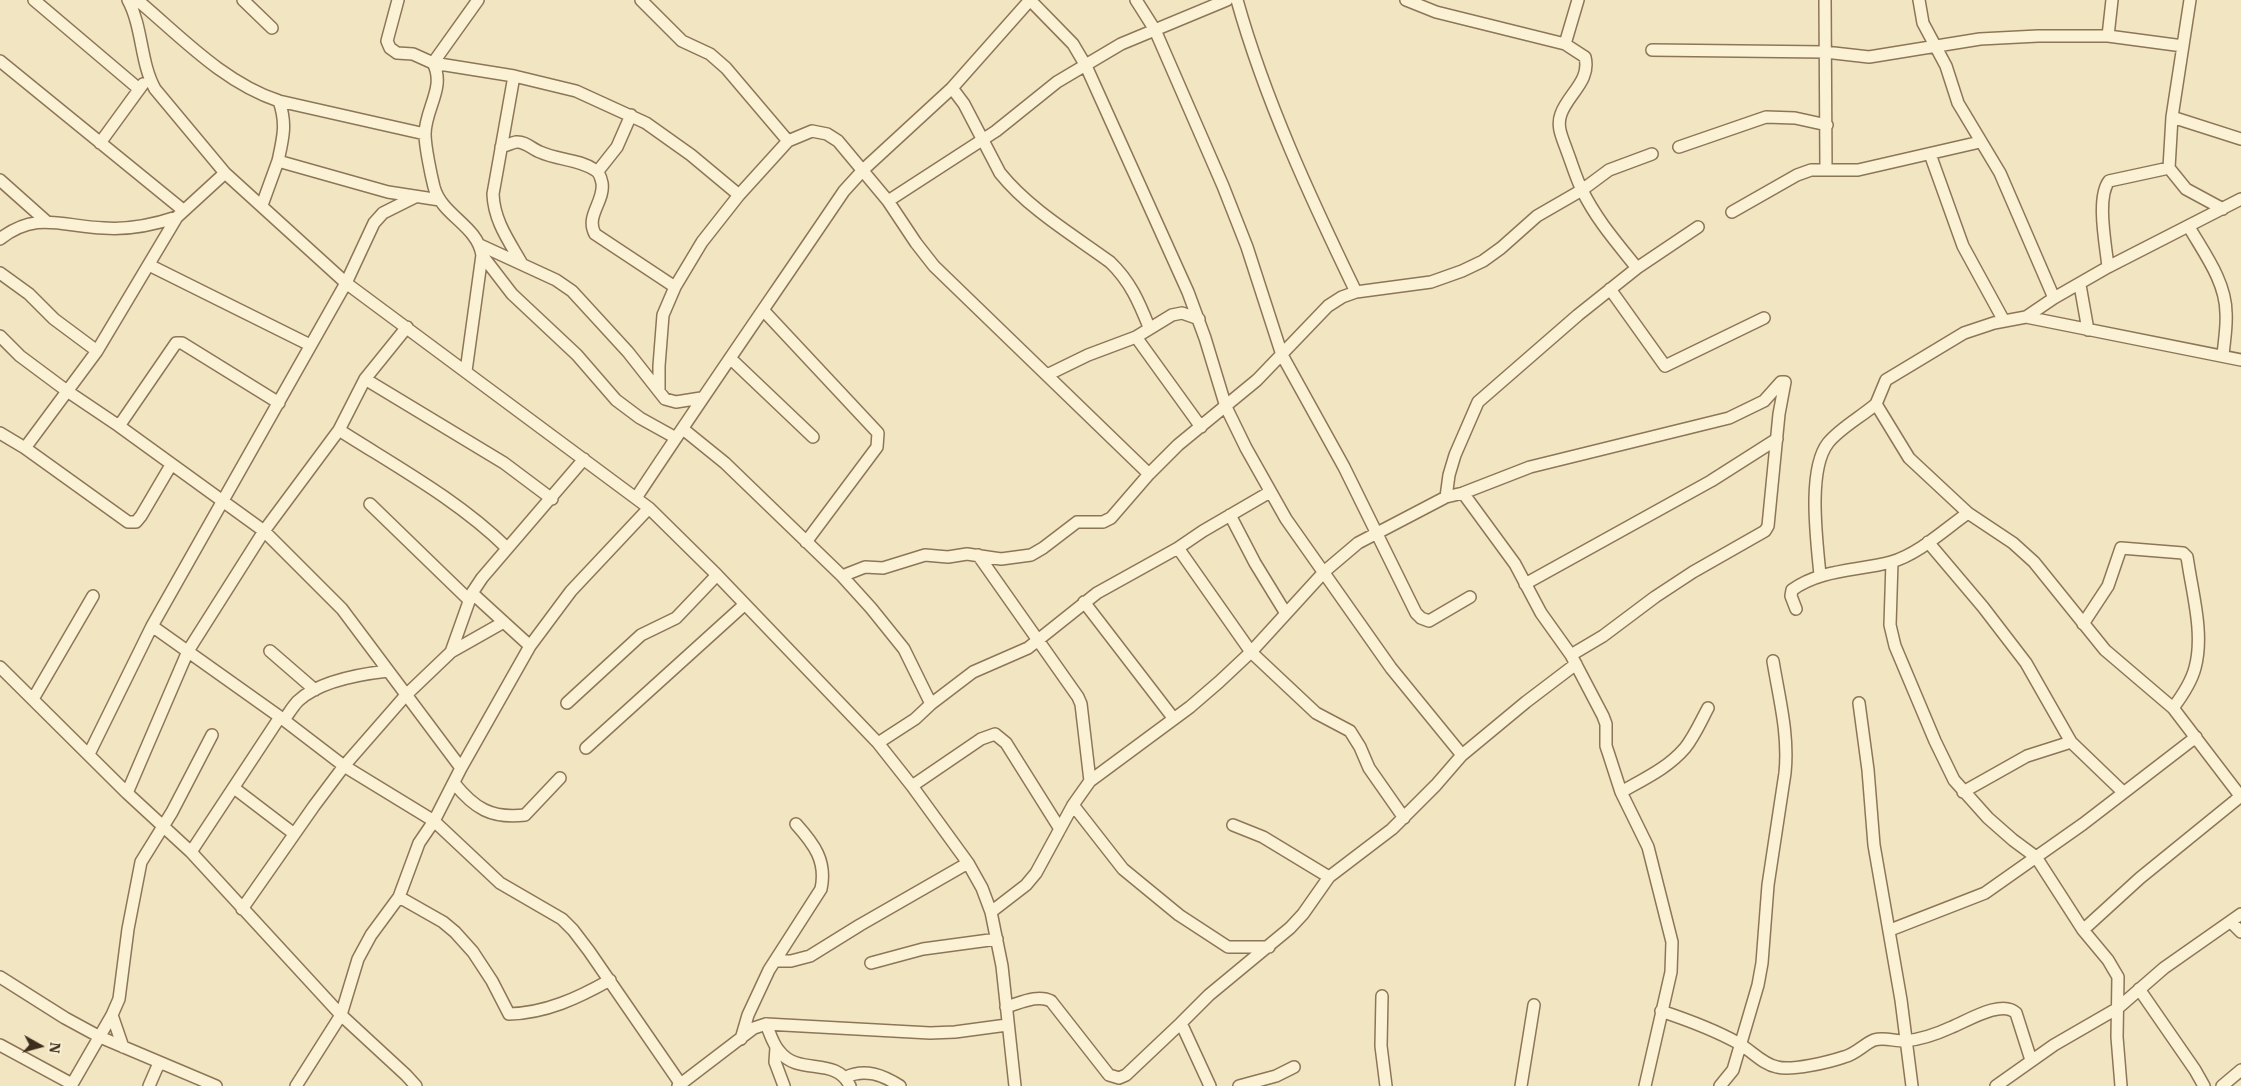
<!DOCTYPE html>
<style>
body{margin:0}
#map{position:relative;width:2241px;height:1086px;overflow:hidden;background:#f2e5c2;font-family:"IBM Plex Serif",serif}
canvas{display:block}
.north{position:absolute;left:15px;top:1021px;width:50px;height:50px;-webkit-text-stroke:4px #f8efd2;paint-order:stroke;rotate:97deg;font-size:14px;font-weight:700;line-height:20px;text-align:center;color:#3c2d1d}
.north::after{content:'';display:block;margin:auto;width:18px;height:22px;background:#3c2d1d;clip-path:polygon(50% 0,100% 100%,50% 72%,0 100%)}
</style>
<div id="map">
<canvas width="2241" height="1086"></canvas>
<div class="north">N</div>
</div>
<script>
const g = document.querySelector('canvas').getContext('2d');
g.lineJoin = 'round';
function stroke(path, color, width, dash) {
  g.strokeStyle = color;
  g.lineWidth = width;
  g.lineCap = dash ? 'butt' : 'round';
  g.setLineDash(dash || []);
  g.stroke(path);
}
const street = new Path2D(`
 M34,0L139,89
 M128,0C143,28 140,62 155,89L225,173L346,283L649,508L717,575L878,743L912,786L968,863L982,888L991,912L1002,966L1015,1086
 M134,0L142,4C184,40 225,83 279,101L425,134
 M243,0L272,28
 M398,0L387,41L390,48L397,53L413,54L433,63L514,76L576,91L646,123L691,155L739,195
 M641,0L682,41L710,54L726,68L788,141
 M1136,0L1155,30L1223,186L1247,247L1282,355L1344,467L1416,613L1421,618L1429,621L1470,597
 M1237,0C1265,100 1311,199 1356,292
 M1406,0L1436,12L1565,44L1585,57C1591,81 1568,94 1561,114C1556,127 1563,139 1567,151C1572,164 1576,178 1582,190C1596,219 1617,243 1637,268
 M1825,0L1826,169
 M1919,0L1923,23L1946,66L1958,103L2000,173L2054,298
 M2108,36L2112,0
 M1565,44L1578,0
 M1652,50L1825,52L1869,57L1980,39L2038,36H2108L2183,46
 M0,61L183,210
 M433,63C446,87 425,109 425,134C425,146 431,175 434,187C442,216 477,225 482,255L466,371
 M433,63L478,0
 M514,76L493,194C494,221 509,241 522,264
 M952,88L964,104L1000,173C1029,209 1073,235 1110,262C1130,281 1139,302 1149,327
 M2172,117L2241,139
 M100,143L143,84
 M501,147C506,146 511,143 516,142C525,141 532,149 540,152C557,160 579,159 595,170C599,172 601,178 602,183C605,201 585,216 595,234L675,287
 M1679,147L1766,117L1795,118L1827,125
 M1930,154L1963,246L2004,321
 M278,161C283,138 287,124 279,101
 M2169,168L2172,117L2190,0
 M598,171L617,147L631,115
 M0,180L46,221
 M2241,199L2108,267L2054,298L2026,317L1994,323L1964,333L1886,380L1876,404L1909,458L1968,513L2013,543L2034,562L2105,650L2173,708L2241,797
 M888,201L916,243L934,266L1149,474
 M262,205L278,161L388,192L440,200
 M1732,212L1797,175L1811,170H1858L1980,142
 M2189,227C2204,253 2226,282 2226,313C2227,327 2224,342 2223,356
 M0,239C37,210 63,227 104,228C130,230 153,225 177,217
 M480,245L556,280L572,291L628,352L665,399L676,402L701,398
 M482,255L512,294L577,355L616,400L640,418L676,438
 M149,265L310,345
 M2108,267C2106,246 2096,198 2109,181L2169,168L2186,189L2223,209
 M0,273L29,294L54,319L97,351
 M2080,285L2088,330
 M1610,289L1665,366L1764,318
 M763,310L878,433L877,447L806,542
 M2026,317L2241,360
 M0,336L20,356L67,391L119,426L264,531L342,609L461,768
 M1136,337L1201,427
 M730,358L813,437
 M1047,375L1088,355L1136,337L1172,315L1182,313L1199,319
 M365,379L504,463L552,499
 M659,391V366L663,315L675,287L702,242L739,195L788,141L812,131L827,134L838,141L888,201L996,131L1057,82L1121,44L1227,0
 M119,426L176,343H182L279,403
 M683,429L725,463L842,576L871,608L904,649L931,704
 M339,430C397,467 458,500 507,548
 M0,433L25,448L128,522H136L141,516L171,465
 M25,448L97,351L177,217L225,173
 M1463,493L1515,564L1541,613L1571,655L1603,716L1606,724V746L1609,755L1621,792L1648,847L1672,942L1671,972L1645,1086
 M1446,497L1449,475L1455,455L1478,402L1578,315L1637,268L1698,227
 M636,498C704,395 775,293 844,191L864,169L952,88L1030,0L1073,44L1086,66L1188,292L1205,338L1226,407L1246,448L1286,519L1391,668L1462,755
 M370,504L469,600
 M1230,515L1255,563L1285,612
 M1928,542L1983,607L2026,663L2071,742L2123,792
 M1178,548L1251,652L1316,713L1350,731L1360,747L1369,768L1404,818
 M978,555L1078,697L1081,704L1090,781
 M1892,562L1890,625L1895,646L1935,741L1954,780L1988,818L2013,840L2036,857L2083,930L2108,960L2118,977L2117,1037L2121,1086
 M1820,575C1817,542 1807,470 1828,443C1840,428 1861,417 1876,404
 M842,576L865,567L883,568L925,555L948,557L967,554L1001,559L1031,555L1043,548L1077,522H1103L1111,518L1149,474L1178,445L1257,380L1328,306L1342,297L1356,292L1431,282L1462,271L1483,261L1501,248L1537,216L1582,190L1609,170L1652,154
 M1525,584L1711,481L1777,439
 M472,593L530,646
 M1084,602L1174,719
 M1796,609L1791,596L1792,590C1821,569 1858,571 1891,562C1919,554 1945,529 1968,513
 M2083,624L2108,586L2121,548L2183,553L2187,557L2188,563C2193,596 2204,635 2195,668C2191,683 2182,696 2173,708
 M152,626L280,717L344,766L434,821L500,883L562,919L573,930L589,951L682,1086
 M270,651L315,690
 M451,652L472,593L482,578L584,459
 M0,667L127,793L191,852L341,1015L406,1075L416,1086
 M33,699L93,596
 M567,703L641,635L676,618L717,575
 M1859,703L1868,770L1874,845L1901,1000L1912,1086
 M284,720C289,713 293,706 298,701C319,681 361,674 388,671
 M878,743L915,719L931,704L973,672L1028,648L1097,593L1178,548L1203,531L1270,492
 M586,748L744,605
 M89,754L152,626L346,283L374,223L383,213L415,197
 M454,783C474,808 491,819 525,815L560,778
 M912,786L981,739L995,734L1006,743L1060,829
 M234,788L293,833
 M1621,792C1644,779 1668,768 1685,748C1694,737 1701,721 1708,708
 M1963,792L2027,756L2071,742
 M127,793L188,651L264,531L339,430L365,379L407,327
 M1073,805L1123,869L1179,915L1228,947H1269
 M1233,825L1263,837L1329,877
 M191,852L280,717
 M399,897L443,922L455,932L473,952L492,981L509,1014C546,1013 578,998 610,980
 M242,909L314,806L344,766L406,695L451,652L504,622
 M991,912L1026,885L1036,873L1073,805L1090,781L1190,707L1219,682L1251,652L1325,571L1358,543L1446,497L1463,493L1530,467L1729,418L1764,401L1781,382H1785L1779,414L1768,526L1765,531L1693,572L1655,597L1603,636L1571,655
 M2232,923L2241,932
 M1890,930L1985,893L2083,824L2196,737
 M2083,930L2140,878L2241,796
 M775,961H791L810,956L860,925L968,863
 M871,963L923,949L997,939
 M0,977L65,1018L100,1037L216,1086
 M2139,989L2195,1070L2204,1086
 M1382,996L1381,1046L1386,1086
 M1006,1007C1020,1003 1038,994 1051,1001L1109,1075L1119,1078L1126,1075L1181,1023
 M1661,1011C1688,1020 1713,1029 1738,1043C1751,1050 1762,1064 1777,1067C1792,1071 1829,1062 1844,1057C1856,1054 1864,1044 1874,1040C1884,1037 1894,1041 1904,1041C1919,1040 1939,1033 1952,1027C1967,1021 2002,999 2016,1013L2031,1060
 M112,1015L123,1047
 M766,1024C770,1033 773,1045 780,1052C799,1076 836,1056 850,1086
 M741,1039L748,1015L769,970L821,889C827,861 814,844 796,824
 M0,1045L72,1084
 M776,1047L775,1062L784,1086
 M846,1077C865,1068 883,1075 900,1086
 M71,1086L112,1015L119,999L128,929L141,862L172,812L212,735
 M149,1086L159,1063
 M296,1086L341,1015L358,959L371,935L399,897L419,843L434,821L461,768L530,646L571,591L649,508
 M678,1086L754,1028L766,1024L930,1033L955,1032L1007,1025
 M1210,1086L1181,1023L1209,995L1290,928L1303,914L1329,877L1392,829L1436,785L1462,755L1526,702L1576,664
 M1239,1086L1276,1076L1294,1067
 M1521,1086L1534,1005
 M1720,1086L1733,1070L1758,985L1762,963L1768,885L1785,773C1789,734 1779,698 1773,661
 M1996,1086L2054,1045L2118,1008L2164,968L2241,914
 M2222,1086L2241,1070`);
stroke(street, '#8d7657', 14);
stroke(street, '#fbf2d6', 11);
</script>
